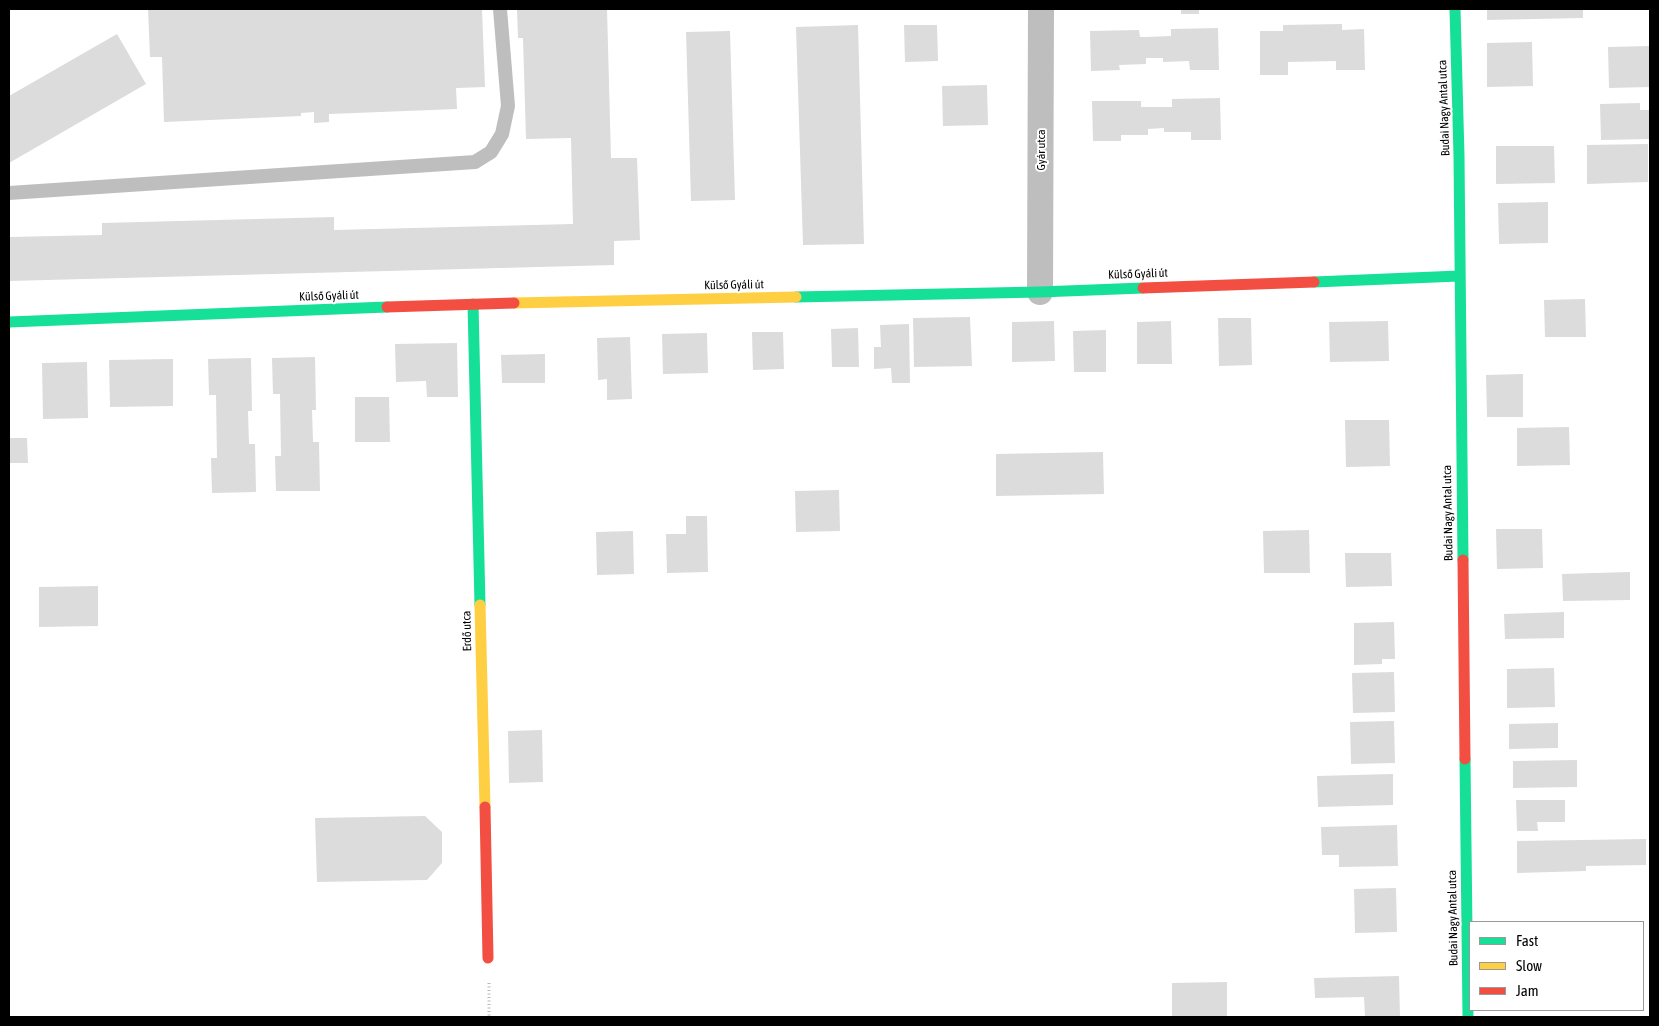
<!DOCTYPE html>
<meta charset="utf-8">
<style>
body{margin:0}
#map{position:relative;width:1659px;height:1026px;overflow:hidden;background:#fff;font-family:"Asap Condensed",sans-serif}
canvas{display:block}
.frame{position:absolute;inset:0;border:10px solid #000;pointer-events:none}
.legend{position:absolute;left:1469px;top:921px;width:175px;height:90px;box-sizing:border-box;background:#fff;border:1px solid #999;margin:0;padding:6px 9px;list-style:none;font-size:15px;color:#000}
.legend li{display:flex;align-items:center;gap:10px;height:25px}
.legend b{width:25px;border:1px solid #999}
</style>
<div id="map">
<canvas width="1659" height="1026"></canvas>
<div class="frame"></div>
<ul class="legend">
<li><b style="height:6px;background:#16e098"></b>Fast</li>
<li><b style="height:6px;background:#ffcf43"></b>Slow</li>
<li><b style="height:6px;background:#f24e42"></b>Jam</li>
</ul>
</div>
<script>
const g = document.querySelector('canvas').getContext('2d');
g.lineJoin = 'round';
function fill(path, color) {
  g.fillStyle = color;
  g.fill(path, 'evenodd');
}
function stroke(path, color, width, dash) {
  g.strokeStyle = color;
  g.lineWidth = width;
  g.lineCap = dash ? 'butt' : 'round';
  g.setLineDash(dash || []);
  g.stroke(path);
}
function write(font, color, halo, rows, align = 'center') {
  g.font = font + ' "Asap Condensed",sans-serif';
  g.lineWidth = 4;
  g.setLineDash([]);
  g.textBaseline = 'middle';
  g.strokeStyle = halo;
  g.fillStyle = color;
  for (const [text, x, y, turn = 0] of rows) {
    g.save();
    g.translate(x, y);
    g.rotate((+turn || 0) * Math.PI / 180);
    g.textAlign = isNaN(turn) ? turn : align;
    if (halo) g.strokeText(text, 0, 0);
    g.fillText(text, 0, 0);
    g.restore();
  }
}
fill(new Path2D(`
 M148,9H482L485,87L456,88L457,109L329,114V122L314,123V112L301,113V116L164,122L162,57H150Z
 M517,9H607L611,158H637L640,240L614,241V265L9,281V237L102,235V223L334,217V230L573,224L571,138L526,139L523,38H518Z
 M1181,9H1199V14H1181Z
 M1487,9H1583V18L1487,20Z
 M1342,24V30L1364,29L1365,70H1336V61L1288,62V75H1260V31H1283V25Z
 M858,25L864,244L803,245L796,27Z
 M904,25H937L938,61L905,62Z
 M1218,28L1219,70H1190L1189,61L1163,62V58H1146V64L1119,65L1120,70L1091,71L1090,31L1139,30L1140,37H1146L1171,36V29Z
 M730,31L735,200L691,201L686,32Z
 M117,34L146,84L9,163V96Z
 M1532,42L1533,86L1487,87V43Z
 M1650,46V87L1609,88L1608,47Z
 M987,85L988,125L943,126L942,86Z
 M1220,98L1221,140H1191V132H1164V128L1148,129V135H1121V141H1093L1092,101H1141V107H1172V99Z
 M1640,103V110H1650V139L1601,140L1600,104Z
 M1648,144V182L1587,184V145Z
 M1496,146H1554L1555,183L1496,184Z
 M1548,202V243L1499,244L1498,203Z
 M1585,299L1586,337H1545L1544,300Z
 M970,317L972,366L914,367L913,318Z
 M1218,318H1251L1252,365L1219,366Z
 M1054,321L1055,361L1012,362V322Z
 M1171,321L1172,364H1137V322Z
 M1388,321L1389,361L1330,362L1329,322Z
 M909,324L910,383H892L891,368L874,369V347H881L880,325Z
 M858,328L859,367H832L831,329Z
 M1106,330V372H1074L1073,331Z
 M752,332H783L784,369L753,370Z
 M707,333L708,373L663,374L662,334Z
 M630,337L632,399L607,400V379L598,380L597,338Z
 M457,343L458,397H427L426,381L396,382L395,344Z
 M545,354V383H502L501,355Z
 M315,357L316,410H312L313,442H319L320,491H276L275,456H281L280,394H273L272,358Z
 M251,358L252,411H248L249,444H255L256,492L212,493L211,458H217L216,395H209L208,359Z
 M173,359V406L110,407L109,360Z
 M87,362L88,418L43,419L42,363Z
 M1523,374V417H1487L1486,375Z
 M355,397H389L390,442H355Z
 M1345,420H1389L1390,466L1346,467Z
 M1569,427L1570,465L1517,466V428Z
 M9,438H27L28,463H9Z
 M1103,452L1104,494L996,496V454Z
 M839,490L840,531L796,532L795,491Z
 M686,516H707L708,572L667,573L666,534H686Z
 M1496,529H1542L1543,568L1497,569Z
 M1309,530L1310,573H1264L1263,531Z
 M633,531L634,574L597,575L596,532Z
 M1345,553H1391L1392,586L1346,587Z
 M1630,572V600L1563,601L1562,574Z
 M98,586V626L39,627V587Z
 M1564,612V638L1505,639L1504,614Z
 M1394,622L1395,659H1382V664L1354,665V623Z
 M1554,668L1555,707L1507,708V669Z
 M1394,672L1395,712L1353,713L1352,673Z
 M1394,721L1395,763L1351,764L1350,722Z
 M1558,723V748L1509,749V724Z
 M542,730L543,782L509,783L508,731Z
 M1577,760V787L1513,788V761Z
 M1393,774V805L1318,807L1317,776Z
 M1516,800H1565V822H1537L1538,831H1517Z
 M425,816L442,832V863L427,880L317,882L315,818Z
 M1397,825L1398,866L1339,867V855H1322L1321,827Z
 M1646,839V865L1586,866V871L1517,873V841Z
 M1396,888L1397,932L1355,933L1354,889Z
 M1399,976L1400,1017H1365L1364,997L1315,998L1314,978Z
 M1227,982V1017H1172V983Z`), '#dcdcdc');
stroke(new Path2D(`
 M489,983V1017`), '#b8b8b8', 3, [1, 2.5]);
stroke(new Path2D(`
 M9,193L475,162L491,152L502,134L508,106L500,9`), '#bebebe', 14);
stroke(new Path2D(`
 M1040,292L1041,9`), '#bebebe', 26);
stroke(new Path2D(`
 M1455,9L1459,156L1463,560
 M1314,282L1459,276
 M796,297L1040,292L1143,288
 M473,304L480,605
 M9,322L387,307
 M1465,759L1468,1017`), '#16e098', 11);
stroke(new Path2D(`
 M514,303L796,297
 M480,605L485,807`), '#ffcf43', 11);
stroke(new Path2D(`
 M1143,288L1314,282
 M387,307L514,303
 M1463,560L1465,759
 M485,807L488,958`), '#f24e42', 11);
write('12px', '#000', '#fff', [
 ["Budai Nagy Antal utca",1444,108,-92],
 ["Gyár utca",1041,150,-90],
 ["Külső Gyáli út",1138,274,-2],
 ["Külső Gyáli út",734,285,-1],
 ["Külső Gyáli út",329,296,-2],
 ["Budai Nagy Antal utca",1448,513,-91],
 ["Erdő utca",467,631,-91],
 ["Budai Nagy Antal utca",1453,918,-91]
]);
</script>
